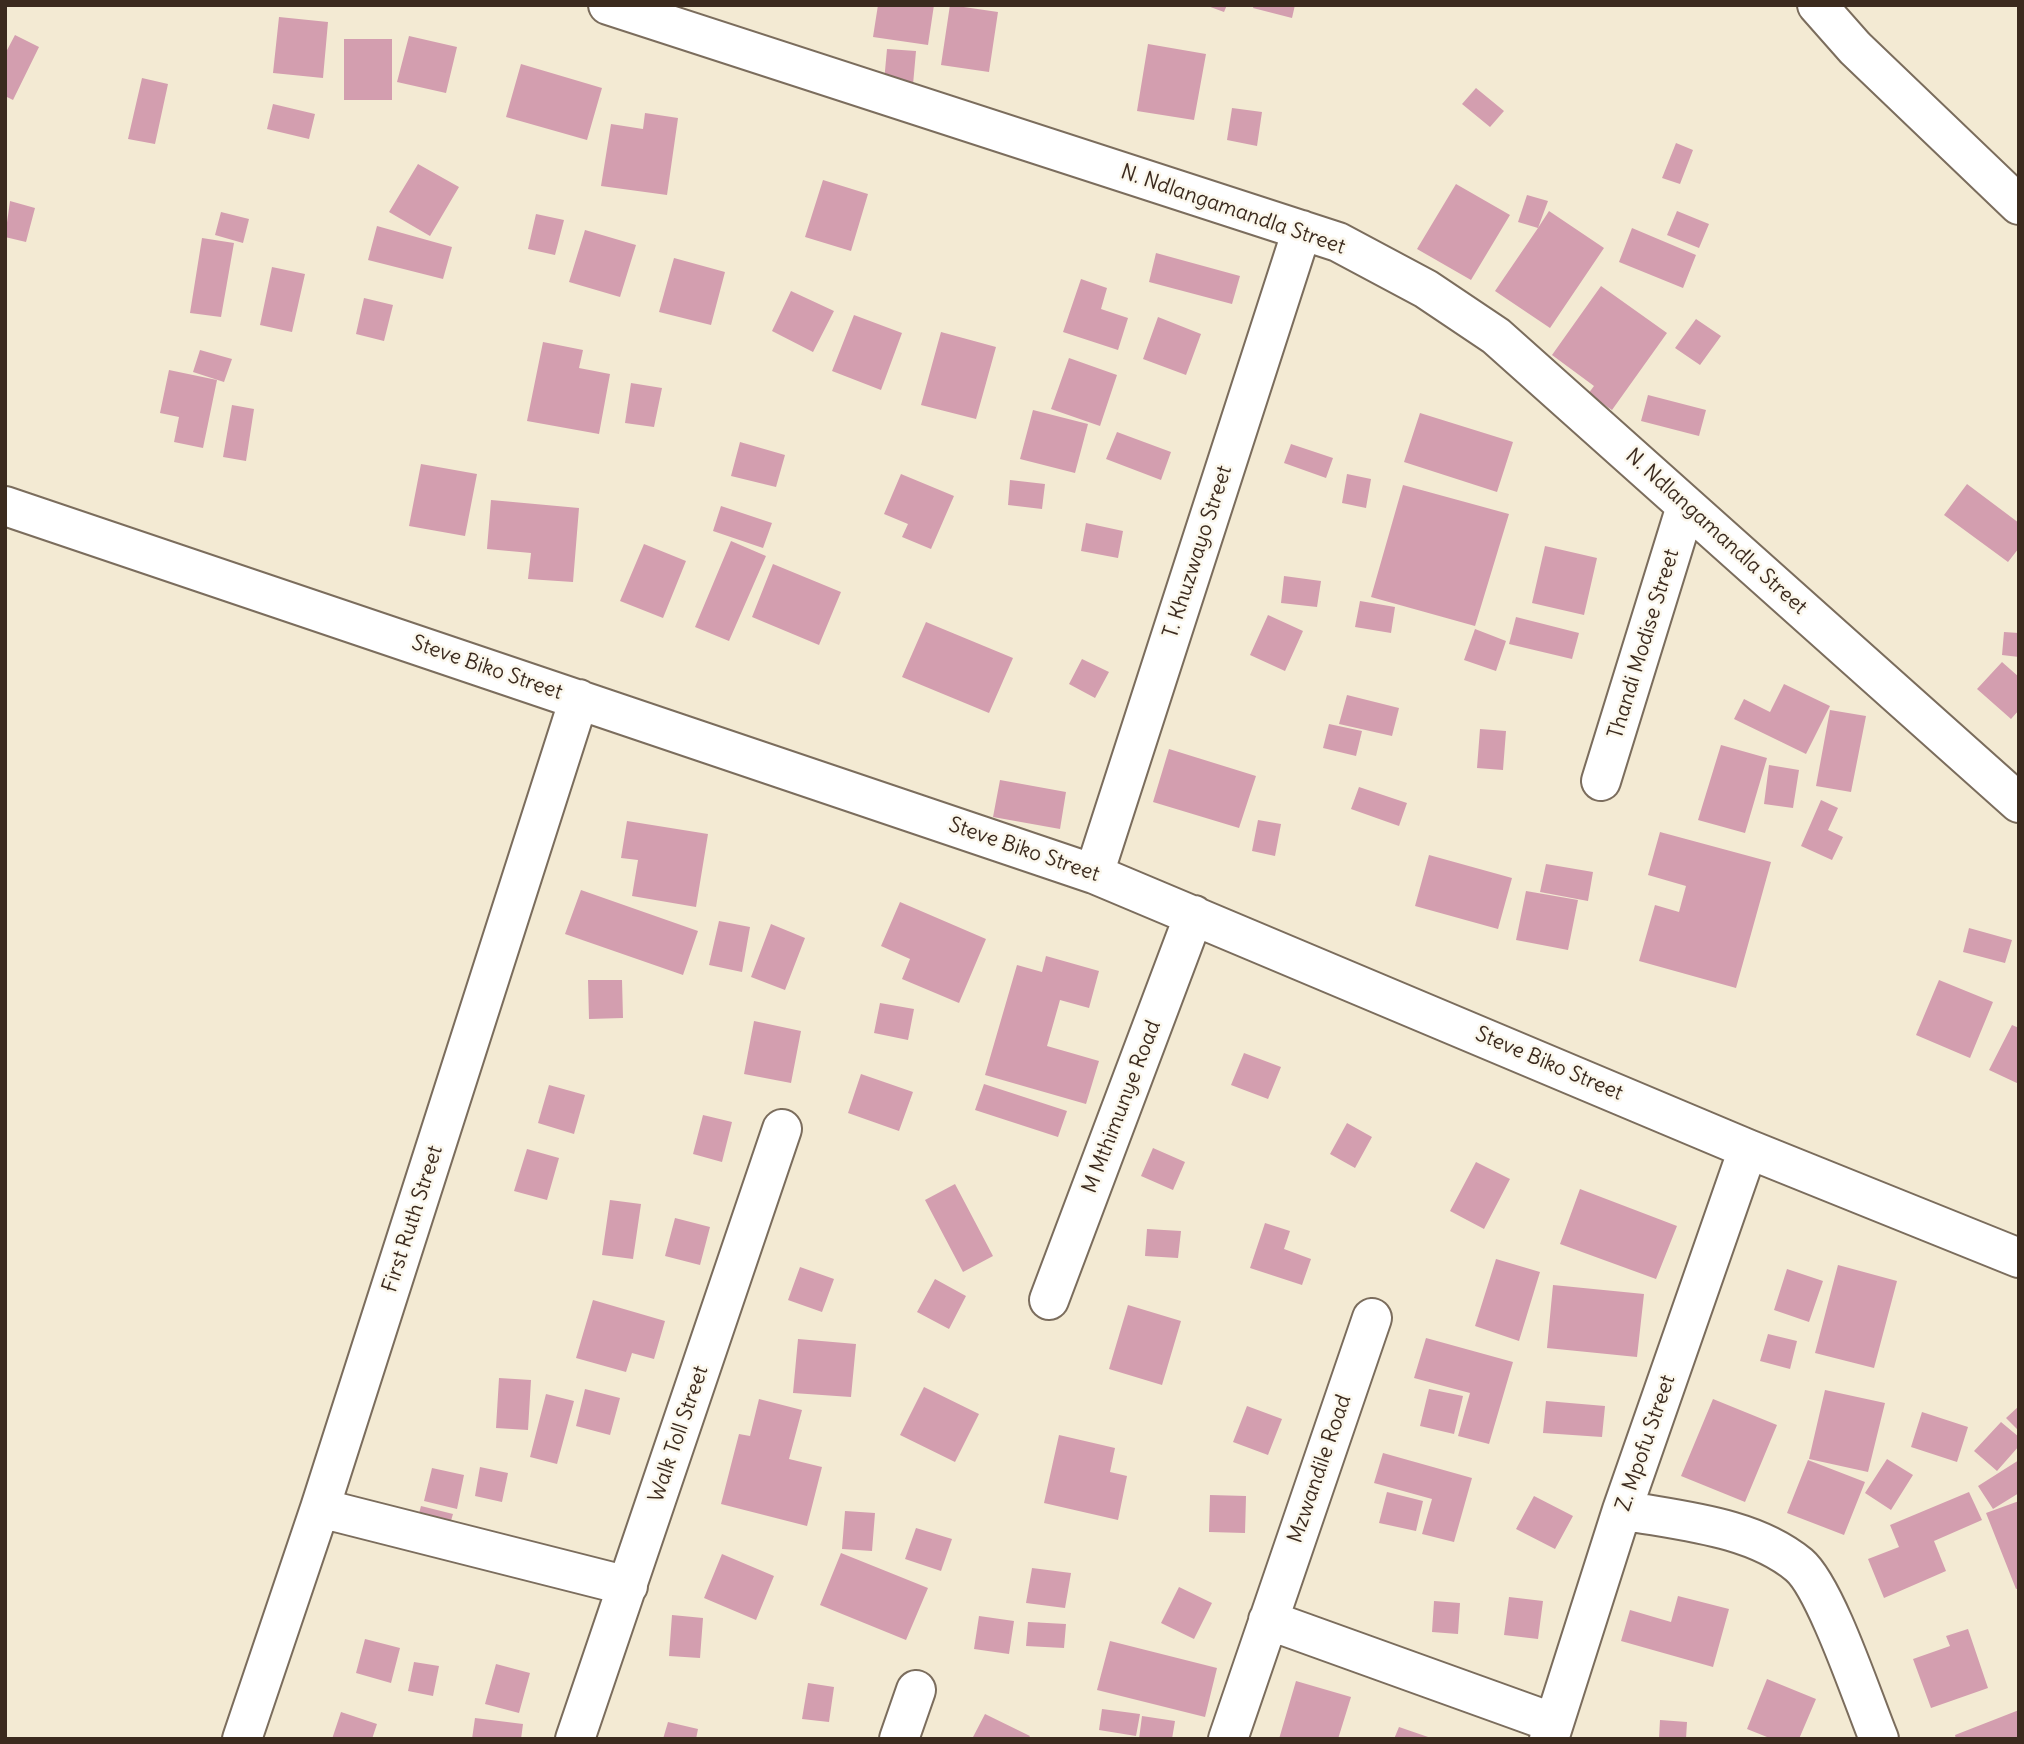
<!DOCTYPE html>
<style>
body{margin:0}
#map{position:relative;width:2024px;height:1744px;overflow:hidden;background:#f3ead3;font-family:Delius,sans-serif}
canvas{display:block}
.frame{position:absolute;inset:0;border:7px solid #3b2a1e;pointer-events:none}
</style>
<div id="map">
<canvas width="2024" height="1744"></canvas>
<div class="frame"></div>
</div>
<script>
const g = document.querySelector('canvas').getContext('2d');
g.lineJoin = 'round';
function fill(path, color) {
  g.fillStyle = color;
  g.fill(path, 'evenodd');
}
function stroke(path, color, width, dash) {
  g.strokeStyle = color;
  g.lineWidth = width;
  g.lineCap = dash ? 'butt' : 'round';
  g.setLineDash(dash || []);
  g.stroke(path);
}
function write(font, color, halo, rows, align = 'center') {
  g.font = font + ' Delius,sans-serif';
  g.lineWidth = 5;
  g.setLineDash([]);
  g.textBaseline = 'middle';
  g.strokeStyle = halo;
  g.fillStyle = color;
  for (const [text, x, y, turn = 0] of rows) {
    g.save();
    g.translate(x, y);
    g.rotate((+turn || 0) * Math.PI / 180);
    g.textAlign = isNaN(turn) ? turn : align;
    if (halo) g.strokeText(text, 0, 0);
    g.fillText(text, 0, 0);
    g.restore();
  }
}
fill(new Path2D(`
 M878,5H934L928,45L873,37Z
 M950,5L998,12L989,72L941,65Z
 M1205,5H1227L1224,12Z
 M1254,5H1295L1292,18L1253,8Z
 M279,17L328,22L323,78L273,73Z
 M15,35L39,47L13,100L5,96V54Z
 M409,36L457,47L446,93L397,82Z
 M344,39H392V100H344Z
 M1148,44L1206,54L1194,120L1137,111Z
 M887,49L916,51L912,96L883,93Z
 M521,64L602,88L587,140L506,117Z
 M142,78L168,84L155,144L128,139Z
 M1476,88L1504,111L1490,127L1462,104Z
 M273,104L315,114L309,139L267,129Z
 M1232,108L1262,112L1257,146L1227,140Z
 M645,113L678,118L667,195L601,186L611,124L643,129Z
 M1676,143L1693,150L1680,184L1662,178Z
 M418,164L459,187L430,236L389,212Z
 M823,180L868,194L851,251L805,237Z
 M1456,184L1510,215L1471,280L1417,249Z
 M1527,195L1548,201L1538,228L1549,211L1604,248L1550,328L1495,291L1538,228L1518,222Z
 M10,201L35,208L26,242L5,237Z
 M1677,211L1709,224L1699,248L1667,235Z
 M221,212L249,219L243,243L215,235Z
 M536,214L564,220L555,255L528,249Z
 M377,226L452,247L443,279L368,260Z
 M1632,228L1696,255L1683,288L1619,262Z
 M585,230L636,245L620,297L569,282Z
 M202,238L234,243L221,317L190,313Z
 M1156,253L1240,276L1232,304L1149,282Z
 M674,258L725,272L711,325L659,312Z
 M272,267L305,274L292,332L260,325Z
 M1081,279L1107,288L1101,309L1128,318L1118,350L1063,332Z
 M1601,286L1667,333L1612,410L1588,394L1594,386L1552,355Z
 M791,291L834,311L813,352L772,331Z
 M364,298L393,305L384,341L356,334Z
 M854,315L902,333L881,390L832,371Z
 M1158,317L1201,334L1186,375L1143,359Z
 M1696,319L1721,336L1700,365L1675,348Z
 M941,332L996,347L976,419L921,405Z
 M543,342L583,350L579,368L610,374L599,434L527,421Z
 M200,350L232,359L224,382L193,372Z
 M1069,358L1117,375L1100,426L1051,409Z
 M169,370L217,380L203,448L174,442L179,417L160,413Z
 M631,383L662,388L654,427L625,423Z
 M1648,395L1706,410L1699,436L1641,421Z
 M232,405L254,409L246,461L223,457Z
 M1033,410L1088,424L1075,473L1020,459Z
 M1420,413L1513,442L1497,492L1404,462Z
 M1117,432L1171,452L1161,480L1106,459Z
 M740,442L785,455L776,487L731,476Z
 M1291,444L1333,458L1326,478L1284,463Z
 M421,464L477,474L465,536L409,526Z
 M901,474L954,496L931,549L902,537L908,524L884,514Z
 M1347,474L1371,479L1366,508L1342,503Z
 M1010,480L1045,484L1042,509L1008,505Z
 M1967,484L2019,523V548L2008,562L1944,515Z
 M1403,485L1509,514L1475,626L1371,597Z
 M491,500L579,508L573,582L528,579L531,553L487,549Z
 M721,506L772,523L763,548L713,531Z
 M1086,523L1123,531L1118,558L1081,551Z
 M731,541L766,556L729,641L695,627Z
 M644,544L686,561L663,618L620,601Z
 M1545,546L1597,558L1584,615L1532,603Z
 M773,564L841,592L819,645L752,617Z
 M1284,576L1321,581L1317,607L1281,603Z
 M1360,601L1395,607L1391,633L1355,627Z
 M1268,615L1303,631L1285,671L1250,655Z
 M1516,617L1579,633L1572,659L1509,644Z
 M926,622L1013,658L989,713L902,677Z
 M1475,629L1506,641L1496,671L1464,660Z
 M2004,632L2019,633V657L2002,655Z
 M1082,659L1109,672L1095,698L1069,684Z
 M2002,662L2019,677V710L2011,719L1977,689Z
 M1784,684L1830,706L1806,754L1734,719L1744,699L1770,712Z
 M1347,695L1399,708L1392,736L1339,724Z
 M1830,710L1866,716L1851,792L1816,786Z
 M1329,724L1362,731L1356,756L1323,748Z
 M1480,729L1506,731L1503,770L1477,768Z
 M1721,745L1767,758L1745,833L1698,820Z
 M1169,749L1256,776L1239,828L1153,802Z
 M1769,765L1799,770L1793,808L1764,804Z
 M1000,780L1066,792L1060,829L993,817Z
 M1359,787L1407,803L1399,826L1351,809Z
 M1821,800L1838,808L1828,830L1843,837L1832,860L1801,846Z
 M1258,820L1281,824L1275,856L1252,851Z
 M627,821L708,834L696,907L632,896L638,860L621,858Z
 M1660,832L1771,862L1736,988L1639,961L1655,905L1679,912L1686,886L1648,875Z
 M1429,855L1512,878L1498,929L1415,906Z
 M1546,864L1593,872L1588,901L1540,892Z
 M581,890L698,931L683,975L565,934Z
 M1526,891L1578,900L1568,950L1516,940Z
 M900,902L986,939L959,1003L902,979L910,959L881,946Z
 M719,921L750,927L742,972L709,965Z
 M771,924L805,938L785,990L751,977Z
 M1969,928L2012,940L2005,963L1963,952Z
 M1046,956L1099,971L1089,1008L1060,1000L1047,1046L1099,1061L1086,1104L985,1075L1017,965L1042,972Z
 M588,980H622L623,1018L589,1019Z
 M1939,980L1993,1002L1970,1058L1916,1035Z
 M880,1003L914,1009L908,1040L874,1033Z
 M754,1021L801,1031L791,1083L744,1074Z
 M2012,1025L2019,1028V1084L1989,1070Z
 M1244,1053L1281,1067L1268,1099L1231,1085Z
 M861,1074L913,1092L899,1131L848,1113Z
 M984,1084L1067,1111L1058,1137L975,1110Z
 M549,1085L585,1095L574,1134L538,1123Z
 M703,1115L732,1122L722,1162L693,1154Z
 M1347,1123L1372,1137L1355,1168L1330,1154Z
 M1153,1148L1185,1162L1173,1190L1141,1176Z
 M527,1149L559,1158L547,1200L514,1191Z
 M1476,1162L1510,1179L1484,1229L1450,1211Z
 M955,1184L993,1256L963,1272L925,1200Z
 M1580,1189L1677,1226L1656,1279L1560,1244Z
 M610,1200L641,1204L633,1259L602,1255Z
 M675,1218L710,1227L700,1265L665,1256Z
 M1265,1223L1290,1231L1284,1249L1311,1259L1302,1285L1250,1268Z
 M1147,1229L1181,1231L1178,1258L1145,1256Z
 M1496,1259L1540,1272L1519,1341L1475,1326Z
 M1838,1265L1897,1281L1874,1368L1815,1353Z
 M800,1267L834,1279L822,1312L788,1300Z
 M1787,1269L1823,1281L1809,1322L1774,1310Z
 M935,1279L966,1296L949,1329L917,1312Z
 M1553,1285L1644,1294L1637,1357L1547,1348Z
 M593,1300L665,1321L654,1359L632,1353L626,1372L576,1358Z
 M1128,1305L1181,1321L1162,1385L1109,1369Z
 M1768,1334L1797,1341L1790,1369L1760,1361Z
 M1426,1338L1513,1362L1489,1444L1458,1436L1470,1393L1414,1378Z
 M798,1339L856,1344L851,1397L793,1393Z
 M499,1378L531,1380L528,1430L496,1428Z
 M924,1387L979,1414L955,1462L900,1435Z
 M585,1389L620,1398L610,1435L576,1426Z
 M1429,1389L1463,1396L1454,1434L1420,1426Z
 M1825,1390L1885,1403L1868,1472L1809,1459Z
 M546,1394L574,1401L557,1464L530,1457Z
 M759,1399L802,1410L789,1459L822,1467L807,1526L721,1504L739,1434L750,1436Z
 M1713,1399L1777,1425L1745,1502L1681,1476Z
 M1546,1401L1605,1406L1602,1437L1543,1433Z
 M1247,1406L1282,1419L1268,1455L1233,1442Z
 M2019,1406V1431L2006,1418Z
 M1922,1412L1968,1427L1957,1462L1911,1447Z
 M2001,1422L2019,1437V1446L1997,1471L1974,1451Z
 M1059,1435L1115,1448L1110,1472L1127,1476L1118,1520L1044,1503Z
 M1383,1453L1472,1478L1454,1542L1422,1534L1432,1499L1374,1483Z
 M1887,1459L1913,1475L1891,1510L1865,1493Z
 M1808,1460L1865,1482L1844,1535L1787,1513Z
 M2019,1460V1493L1993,1509L1978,1486Z
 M480,1467L508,1473L502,1502L475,1496Z
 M432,1468L464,1475L457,1509L424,1501Z
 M1387,1492L1423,1501L1416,1531L1379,1523Z
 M1969,1492L1982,1520L1934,1541L1946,1571L1884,1598L1868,1559L1899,1547L1890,1525Z
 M1210,1495L1246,1496L1245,1533L1209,1532Z
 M1534,1496L1573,1516L1555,1549L1516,1529Z
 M2019,1501V1588L2016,1589L1986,1513Z
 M421,1506L453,1514L445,1541L414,1532Z
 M845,1511L875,1513L872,1551L842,1549Z
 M916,1528L952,1539L941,1571L905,1559Z
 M841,1553L928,1588L906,1640L820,1605Z
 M722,1554L774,1576L756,1620L704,1598Z
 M1032,1568L1071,1573L1065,1608L1026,1603Z
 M1179,1587L1212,1603L1194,1639L1161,1623Z
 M1678,1596L1729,1609L1713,1667L1621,1641L1630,1610L1671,1622Z
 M1509,1597L1543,1601L1538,1639L1504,1635Z
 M1434,1601L1460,1603L1458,1634L1432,1632Z
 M672,1615L703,1618L700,1658L669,1656Z
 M979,1616L1014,1621L1009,1654L974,1649Z
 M1028,1622L1066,1624L1064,1648L1026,1646Z
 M1968,1629L1988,1688L1931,1708L1913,1659L1950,1646L1946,1636Z
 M365,1639L400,1648L391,1683L356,1673Z
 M1110,1641L1217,1668L1205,1717L1097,1690Z
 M414,1662L439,1666L433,1696L408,1691Z
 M496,1664L530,1673L519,1713L485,1704Z
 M1767,1679L1816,1699L1799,1739H1772L1747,1729Z
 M1296,1681L1351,1697L1338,1739H1279Z
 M808,1683L834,1687L829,1722L802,1719Z
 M1102,1709L1140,1714L1136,1736L1099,1730Z
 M2019,1710V1739H1956L1955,1735Z
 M341,1712L377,1724L372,1739H332Z
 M985,1714L1030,1736L1028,1739H972Z
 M1142,1716L1175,1721L1172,1739H1139Z
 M475,1718L523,1724L521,1739H472Z
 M1660,1720L1687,1722L1686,1739H1659Z
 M668,1722L698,1729L696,1739H663Z
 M1399,1727L1431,1738V1739H1394Z`), '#d39eaf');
const minor = new Path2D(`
 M608,5L1338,242L1426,289L1496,336L2019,803
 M5,506L1094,874L1748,1149L2019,1258
 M1601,781L1686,506
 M1094,874L1302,230
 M1049,1300L1194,915
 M320,1508L628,1586
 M1622,1510C1680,1521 1752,1526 1799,1565C1826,1588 1863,1700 1879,1739
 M1268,1620L1554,1723
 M242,1739L320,1508L579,699
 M575,1739L782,1129
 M899,1739L916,1690
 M1228,1739L1372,1318
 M1549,1739L1622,1510L1748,1149`);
const trunk = new Path2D(`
 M1817,5L1855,48L2019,205`);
stroke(minor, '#7b6d5d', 42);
stroke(trunk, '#7b6d5d', 42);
stroke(minor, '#fff', 38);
stroke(trunk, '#fff', 38);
write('21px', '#3b2a1e', '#fbf7ec', [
 ["N. Ndlangamandla Street",1233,210,19],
 ["N. Ndlangamandla Street",1716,532,42],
 ["T. Khuzwayo Street",1198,552,-72],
 ["Thandi Modise Street",1644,644,-73],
 ["Steve Biko Street",487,668,19],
 ["Steve Biko Street",1024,850,19],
 ["Steve Biko Street",1549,1064,23],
 ["M Mthimunye Road",1122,1107,-69],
 ["First Ruth Street",413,1219,-72],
 ["Walk Toll Street",679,1434,-71],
 ["Z. Mpofu Street",1646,1443,-71],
 ["Mzwandile Road",1320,1469,-71]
]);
</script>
